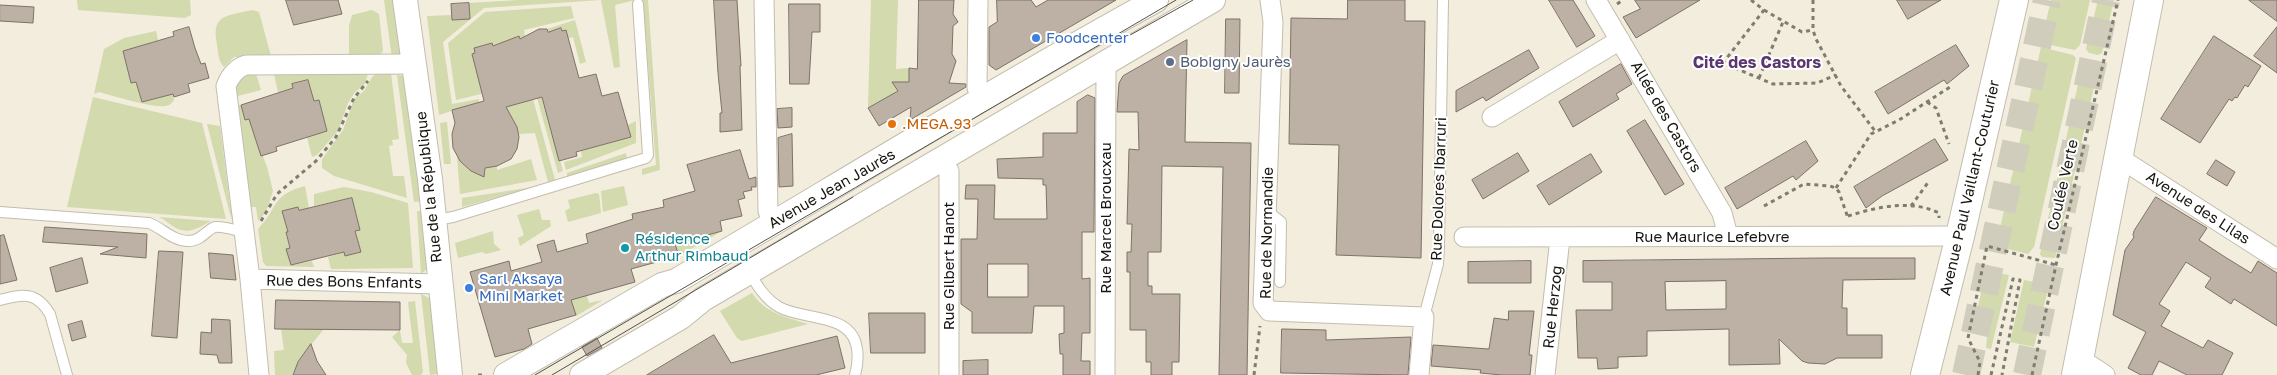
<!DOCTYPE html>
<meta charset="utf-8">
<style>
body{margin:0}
canvas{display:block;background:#f2eddc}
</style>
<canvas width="2277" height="375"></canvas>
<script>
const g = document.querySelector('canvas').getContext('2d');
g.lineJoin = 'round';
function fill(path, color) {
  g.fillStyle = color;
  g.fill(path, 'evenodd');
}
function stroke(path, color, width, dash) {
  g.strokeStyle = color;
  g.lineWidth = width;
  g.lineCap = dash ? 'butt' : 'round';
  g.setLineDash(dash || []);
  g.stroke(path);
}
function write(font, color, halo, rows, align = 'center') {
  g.font = font + ' "Golos Text",sans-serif';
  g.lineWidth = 4;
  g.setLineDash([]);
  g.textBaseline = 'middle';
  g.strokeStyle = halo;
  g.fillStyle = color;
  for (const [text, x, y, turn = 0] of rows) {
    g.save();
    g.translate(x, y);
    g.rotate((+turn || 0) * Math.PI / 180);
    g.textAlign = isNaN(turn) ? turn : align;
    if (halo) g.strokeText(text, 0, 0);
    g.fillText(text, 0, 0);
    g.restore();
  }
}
fill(new Path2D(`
 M77,0H190L191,15L185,18L78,10Z
 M384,0H397L404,53L392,58Z
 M519,0H635L615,5L620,67L614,68L601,0L484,8L443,42L452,104L479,99V102L439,115L427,16L451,15L452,20L470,19L469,3Z
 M643,0H648L660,170L642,175V169L656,165Z
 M871,0H898L896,69L909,68V82H893L898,91L868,108Z
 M2051,0H2090L2080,45L2075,50L2041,43Z
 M2098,0H2114L2106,34L2094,32V37L2105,40L2102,53L2098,55L2089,53L2086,49Z
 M571,6L574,18L524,30L525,38L520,40L519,36L507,43L505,40L506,43L493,49L491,43L474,48L475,53L472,54L502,89L456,100L448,43L485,12Z
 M252,10L259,12L271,56L234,57L224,67C218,61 218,52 217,44C211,14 227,16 252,10Z
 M372,10L379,14L383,51L377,58H349V26L352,15Z
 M575,20L586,62L580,64L573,37L565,39L563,35L567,34L566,30L562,31L561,28L548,32L547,29Z
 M156,31L158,40L123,52L131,82H136L142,102L158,98L172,90L174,100C172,103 169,106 165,106C152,108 114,96 99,92L94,94L104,49L124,38Z
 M2041,47L2073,55L2076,58L2034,247L2028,254L1996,246Z
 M2088,59L2097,61L2099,65L2055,258L2042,257L2040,254L2063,154L2074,156L2075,151L2064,148L2083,61Z
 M246,73L256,74L261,90L234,97L233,88Z
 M368,73L365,84L355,92L348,103L338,131L317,155L312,157L307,137L327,131L319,100L314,101L308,80L292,84L293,88L278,92L274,74Z
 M377,73H391L399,139L392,140L393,145L389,146L393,176H404L407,198L334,176L322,168V159L343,130L354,99L364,91L372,77Z
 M397,75L407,76L424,201L414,202Z
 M590,84L565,113L548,118L563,171L558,173L537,98Z
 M93,97L202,123L226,219L67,207Z
 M533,99L555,180L548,182L535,133L519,134L512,119L495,109Z
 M236,105H241L245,120L249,119L267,167L273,191L266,212L258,221L256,207H249Z
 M636,121V143L566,170L564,162L582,157L581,151L631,137L628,125Z
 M447,122L451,164H444L440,123Z
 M207,124L220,126L232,220L230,214Z
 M626,153L627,160L567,177V173Z
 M457,157L471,171L484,176L485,167L497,166V170L531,159L537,180L460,194Z
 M305,186L309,208L299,210L298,207L282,212L288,232L286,233L290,248L286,249L291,265L312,261L314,267L266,266L263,262L258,229C279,207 271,195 305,186Z
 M624,186L628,205L603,212L601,191Z
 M344,187L371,192L408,203L413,268L331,269L328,257L344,252L345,256L361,252L355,231L360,229L352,198L314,206V194Z
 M533,187L462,207V198Z
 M596,193L599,194L601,213L568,222L565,211L570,208L568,200Z
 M539,209L542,220H550L551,226L520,246L518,238L524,235L517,215Z
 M417,211H425L428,268L421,274Z
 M159,217L211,221C200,227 189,235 176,228C170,225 166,220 159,217Z
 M493,231L494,244L501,250L486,254L482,252L458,258L455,243Z
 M722,231L679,256L675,244Z
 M1986,271L2009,275L1991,349L1986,348L1987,337L1972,333Z
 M2024,280L2049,285L2034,347L2010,342Z
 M584,285L589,303L603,300L576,316L568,290Z
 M752,293C765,313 786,317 808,324L742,341L737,338L720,311Z
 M421,294L429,298L431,305L437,374L430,375Z
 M415,301L423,372L421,375H412L406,363L407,355L392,337L400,330L402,343H413L408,302Z
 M281,329H324L302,356L292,375H275L274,351L284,350Z`), '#d2daae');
const building = new Path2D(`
 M286,0H338L342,14L294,25Z
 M714,0H737L741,66H740L742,130L720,132V113H722L718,73Z
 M919,0H954L953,14L958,22L953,26L952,54L956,61L949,83L966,84V87L910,120L911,107L879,126L868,108L898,91L892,82H909V68L917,69Z
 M997,0H1031L1036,7L1048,0H1116L996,70L989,65V27L997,22Z
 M1348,0H1405V21H1425L1421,258L1336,255L1339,145L1289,144L1291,18L1347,19Z
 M1549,0H1573L1595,36L1577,47Z
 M1635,0H1700L1636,38L1623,17L1640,9Z
 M1897,0H1941L1908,19Z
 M2249,0H2277V21Z
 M469,3L470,19L452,20L451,4Z
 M789,4H820V32H812L809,84H790Z
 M0,5L34,7L33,23L0,21Z
 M1226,19H1240L1239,93H1225Z
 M189,27L195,48L201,64L205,63L209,78L188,84L190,92L174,97L173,94L142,102L136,82L131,83L123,51L174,36L173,32Z
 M2277,27V73L2254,56Z
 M561,28L562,31L566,30L579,78L596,74L602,96L618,92L631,137L576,152L577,156L559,161L542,97L506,107L517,127L519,137L517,149L511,159L497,166L485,168L484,177L471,171L460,161L453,148L452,134L455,123L452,110L484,101L472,54L475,53L474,48L492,43L493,46L519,36L520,39L539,29H547L548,32Z
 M2214,36L2261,66L2248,87L2245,85L2237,98L2235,97L2232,101L2229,99L2200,143L2161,119Z
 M1187,40L1185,142L1251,143L1247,375H1219L1223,167L1162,166L1161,252H1148V286H1152V294H1180L1179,362H1172V375H1151V362H1146V330H1130V272H1127V252H1131L1132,224H1127L1129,149L1139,150L1138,112H1117L1119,83L1123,76Z
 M1956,45L1969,66L1947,84L1944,80L1888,114L1875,92Z
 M1529,50L1539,68L1486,101L1483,97L1456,112V91Z
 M1621,64L1632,84L1616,94L1619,99L1573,127L1559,102Z
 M308,80L314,101L319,100L327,131L276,147L277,151L261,156L249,119L245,120L241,105L293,88L292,84Z
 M1088,95L1095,98L1094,232H1082V279L1090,278V333H1082L1081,361H1090V375H1063V354H1060L1059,334L1064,333V306H1034L1032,333H972V312L961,304V239H977L978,199H965L966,185H995L994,219H1047L1046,185H1043V179L998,178L997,159L1043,157V133H1077V102ZM988,264H1028V297H988Z
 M792,108V127L778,128L777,109Z
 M1645,120L1684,184L1665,195L1627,131Z
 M792,134L793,186L779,187L778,138Z
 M1935,139L1948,160L1882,196L1866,208L1854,187Z
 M1806,141L1818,161L1796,180L1793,176L1737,209L1725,188Z
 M740,150L749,179L756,177V187H751L752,190L743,192L745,198L738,200L742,216L720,221L722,231L675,244L679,256L631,269L635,282L571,300L576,315L528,329L532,344L524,349L495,357L470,272L509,261L511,271L542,262L537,245L554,240L557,252L588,243L586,234L633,219L632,214L664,207L663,200L695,191L687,165Z
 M1518,153L1529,171L1483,199L1472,180Z
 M1591,154L1602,172L1549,205L1537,186Z
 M2216,160L2235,172L2227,186L2207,174Z
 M2156,197L2207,228L2199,240L2225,257L2251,273L2258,261L2277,273V326L2234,299L2231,304L2205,287L2211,278L2186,262L2159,304L2170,311L2161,326L2203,348L2208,340L2233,353L2222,375H2187L2159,361L2152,375H2141L2128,368L2146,332L2113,315L2125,250L2134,237L2133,235L2134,231Z
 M352,198L360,230L355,231L361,252L345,256L344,252L291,265L286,249L290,248L286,232H288L282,211L298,207L299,210Z
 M45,227L147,234L146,258L100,254L118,247L43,242Z
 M4,235L17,280L0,284V236Z
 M159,251L183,252L177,338L152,336Z
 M209,253L233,255L236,280L211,278Z
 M82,258L88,283L56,292L50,268Z
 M1823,258H1915V279L1843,280L1842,308H1847V335H1882V358H1837L1825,364L1808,363L1802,361L1779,339L1780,364L1729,365V329L1647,331V356L1618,357V368L1598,369L1597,358H1578L1576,310H1612V282H1583V261ZM1726,281V309L1666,310L1665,282Z
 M1531,261V283H1468V262Z
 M276,300L400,302V330L275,329Z
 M1509,311H1534L1529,355H1532L1530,375H1502L1480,373L1481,370L1431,366L1433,345L1489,349L1494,318L1508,320Z
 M869,313H925V353H871Z
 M212,319L230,320L232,363H219L217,355L200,354L201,332L211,333Z
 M82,321L86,337L72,341L68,325Z
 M1282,329L1326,330V340L1411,337L1408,375L1281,373Z
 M714,335L731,363L837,336L845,368L816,375H647Z
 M597,338L602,348L587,356L582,347Z
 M311,344L317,361L326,375H293L298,362Z
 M988,360V375H963V361Z`);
fill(building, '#bdb0a4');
stroke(building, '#7e7266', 1);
stroke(new Path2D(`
 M1966,375L2047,0
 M2027,375L2106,0`), '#d1cdbd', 28, [28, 14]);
const service = new Path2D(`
 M1266,210L1281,222L1280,282
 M0,212L149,223C162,228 173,241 188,241C202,241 207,229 215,227C223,226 235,230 243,232
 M435,220L453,217L646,158L648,155L638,4
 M749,272C757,285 765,299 779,307C802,320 848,313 856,344C859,355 858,364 855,375
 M0,300C23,294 36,291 50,314L67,375
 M1424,317L1438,264L1439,247L1443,0`);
const minor = new Path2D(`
 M764,0L768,211L774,223
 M978,0L977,88L984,100
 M1270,0L1273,22L1263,303L1269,311L1424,317L1419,375
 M1596,0L1722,213L1728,236
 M1492,117L1620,40
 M2118,157L2277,259
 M942,159L949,171V375
 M1464,237L1960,236
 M250,279L439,284
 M2079,358L2105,375
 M259,375L250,279L226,86C230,76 236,68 246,65L414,64
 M1105,375L1106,61
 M1545,375L1560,238`);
const tertiary = new Path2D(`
 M405,0L430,179L450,375
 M506,375L662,285L676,281C836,187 994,89 1156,0
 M582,375L681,317L703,299L1213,0`);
const primary = new Path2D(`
 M1925,375L1960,236L2014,0
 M2076,375L2149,0`);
stroke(service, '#c3bdad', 12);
stroke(minor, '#c3bdad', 21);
stroke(tertiary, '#c3bdad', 26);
stroke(primary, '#c3bdad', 30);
stroke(new Path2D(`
 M1751,0L1764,10L1723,63L1773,84L1817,83L1836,75
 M1813,0V30L1816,39L1841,86L1875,131
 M1617,4L1623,0
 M1764,10L1802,32L1813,30
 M1759,78L1783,22
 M1927,102L1936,108L1949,144
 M1836,188L1871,134L1899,120L1950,87
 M1764,206L1804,184L1830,186L1836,188L1839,192L1848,218
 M1911,206L1929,181
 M1848,216C1877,207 1910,199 1939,213V218
 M261,221L277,194L316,161L336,137L354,98L368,81
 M478,375H482
 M1254,375L1260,326
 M1978,375L1980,362L1968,338L1987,246L2056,265
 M1991,375L2013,279L2020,280L2002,375
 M2032,375L2056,265L2118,0`), '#7f7c71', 3, [4, 4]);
stroke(service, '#fff', 10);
stroke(minor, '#fff', 19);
stroke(tertiary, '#fff', 24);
stroke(primary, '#fff', 28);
stroke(new Path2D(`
 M1123,39L1193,0
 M535,375L1176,0
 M552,375L853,197`), '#545248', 1);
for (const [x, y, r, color] of [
 [1036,38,5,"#3f7fe0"],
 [1170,62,5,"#5c6f8a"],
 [892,124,5,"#e8710a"],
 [625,248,5,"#0f9aa8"],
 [469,288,5,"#3f7fe0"]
]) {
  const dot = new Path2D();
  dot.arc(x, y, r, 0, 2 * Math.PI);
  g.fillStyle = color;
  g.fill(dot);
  stroke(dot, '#fff', 2);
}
write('15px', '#366cbe', '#fff', [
 ["Foodcenter",1046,38],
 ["Sarl Aksaya",479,279],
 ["Mini Market",479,296]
], 'left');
write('15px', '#4e5e75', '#fff', [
 ["Bobigny Jaurès",1180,62]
], 'left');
write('15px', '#17150f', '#fff', [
 ["Allée des Castors",1666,117,60],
 ["Coulée Verte",2063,185,-77],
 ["Rue de la République",429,187,-96],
 ["Avenue Paul Vaillant-Couturier",1970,188,-77],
 ["Avenue Jean Jaurès",832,189,-30],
 ["Rue Dolores Ibarruri",1439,189,-88],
 ["Avenue des Lilas",2198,208,33],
 ["Rue Marcel Broucxau",1106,218,-90],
 ["Rue de Normandie",1267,233,-89],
 ["Rue Maurice Lefebvre",1712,237],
 ["Rue Gilbert Hanot",949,266,-90],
 ["Rue des Bons Enfants",344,282,1],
 ["Rue Herzog",1553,307,-84]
]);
write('15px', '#c56008', '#fff', [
 [".MEGA.93",902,124]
], 'left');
write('15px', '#0d838f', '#fff', [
 ["Résidence",635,239],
 ["Arthur Rimbaud",635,256]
], 'left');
write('bold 16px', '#5b3770', '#fff', [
 ["Cité des Castors",1757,63]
]);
</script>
